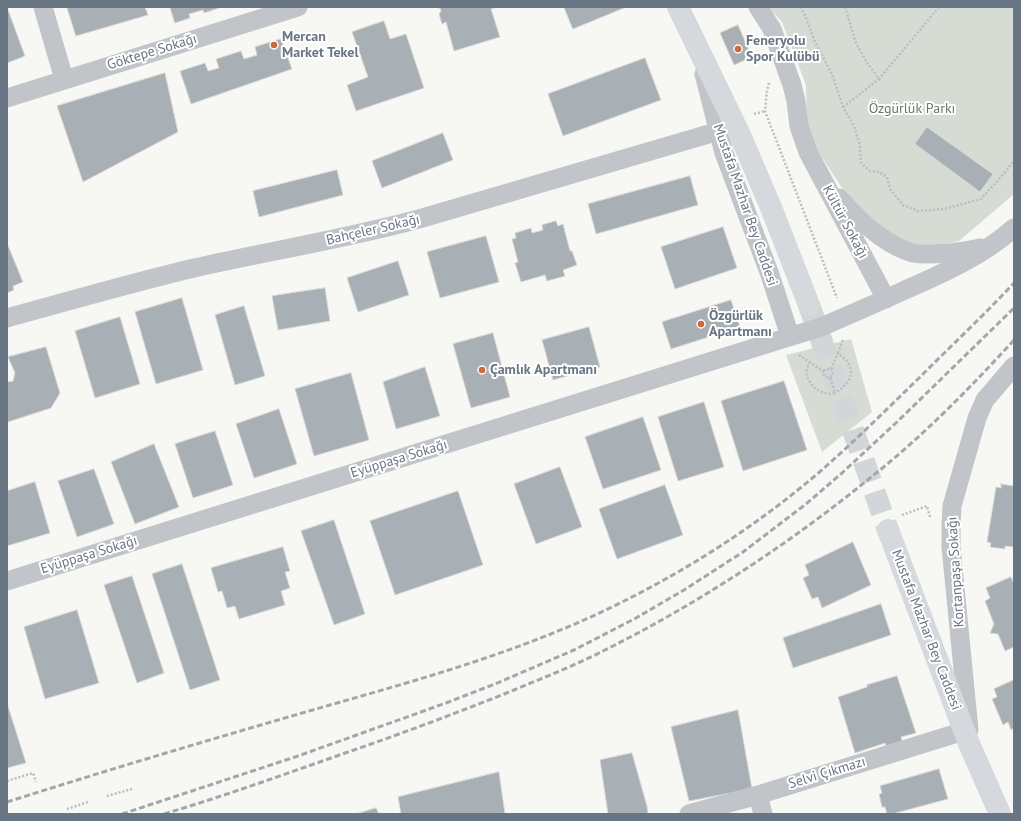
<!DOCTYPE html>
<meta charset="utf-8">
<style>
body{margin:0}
#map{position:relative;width:1021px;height:821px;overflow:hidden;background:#f7f7f4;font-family:"PT Sans",sans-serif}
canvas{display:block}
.frame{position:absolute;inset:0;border:8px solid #687583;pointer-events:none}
</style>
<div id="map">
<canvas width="1021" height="821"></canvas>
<div class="frame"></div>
</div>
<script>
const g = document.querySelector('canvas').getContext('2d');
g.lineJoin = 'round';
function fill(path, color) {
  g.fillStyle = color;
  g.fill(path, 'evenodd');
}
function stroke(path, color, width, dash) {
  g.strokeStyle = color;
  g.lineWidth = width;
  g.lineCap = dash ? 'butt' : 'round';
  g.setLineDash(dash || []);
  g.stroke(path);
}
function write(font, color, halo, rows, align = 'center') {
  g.font = font + ' "PT Sans",sans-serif';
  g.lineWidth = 4;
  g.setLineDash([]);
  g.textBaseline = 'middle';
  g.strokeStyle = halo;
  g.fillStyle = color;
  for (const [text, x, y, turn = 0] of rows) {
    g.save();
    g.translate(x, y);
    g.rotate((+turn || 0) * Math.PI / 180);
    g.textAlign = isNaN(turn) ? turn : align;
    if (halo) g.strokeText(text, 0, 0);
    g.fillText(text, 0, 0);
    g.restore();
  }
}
fill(new Path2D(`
 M768,7H1014V194L1013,195L959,241L927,248L900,242L847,196L807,134L806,85L782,22Z
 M851,339L872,412L822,452L786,355Z`), '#d6dcd4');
const building = new Path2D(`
 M7,7L25,56L7,63Z
 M67,7H145L148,15L76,36Z
 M170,7H222L204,13L203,10L189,14L190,18L175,23Z
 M438,7H495V8L491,9L500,37L454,51L446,22L442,24L439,14L441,11L440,8H438Z
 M564,7H624V8L573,29Z
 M384,21L390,39L406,34L424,88L356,111L347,85L368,77L352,32Z
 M738,25L752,57L734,65L720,33Z
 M281,39L292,69L191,104L180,71L205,63L208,71L219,68L216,59L241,51L244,59L257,55L255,47Z
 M645,58L661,100L563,136L548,94Z
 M165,73L178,132L83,182L57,106Z
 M927,127L993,174L980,192L915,144Z
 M443,133L453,160L382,188L372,161Z
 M337,170L343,195L259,217L253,191Z
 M690,176L698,205L596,234L588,204Z
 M556,221L558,226L563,224L570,251H572L577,265L563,270L565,276L547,281L545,275L521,282L515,263L518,262L512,239L516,238L515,233L531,228L532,233L543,230L542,225Z
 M723,227L737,268L675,289L661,247Z
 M486,236L499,282L440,298L427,252Z
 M7,243L23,282L13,286L14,290L7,293Z
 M398,261L409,295L358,312L347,278Z
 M325,288L330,321L278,330L272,296Z
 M182,298L203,370L156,384L135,312Z
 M731,300L740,327L671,349L662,322Z
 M244,306L265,376L235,385L215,315Z
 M120,317L140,384L95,398L75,331Z
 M589,327L600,367L553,380L542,340Z
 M493,333L510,397L471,408L453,344Z
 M46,347L60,393L51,408L8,422L7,419V382L13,381L15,373L8,357Z
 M425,367L440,416L396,429L383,382Z
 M351,373L369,440L314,456L295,389Z
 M784,381L807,450L743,471L721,401Z
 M704,402L724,467L678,481L658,417Z
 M279,409L297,464L254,478L236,424Z
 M643,417L661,470L603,489L585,437Z
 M215,431L233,485L193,498L175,444Z
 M154,444L179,507L135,524L111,462Z
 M560,467L582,527L536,544L514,484Z
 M94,469L114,524L77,537L58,481Z
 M35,482L50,533L7,546V491Z
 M1001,484L1014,486V547L1005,546V549L990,547L991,543L987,542L996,487L1001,488Z
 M665,485L683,535L617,559L599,509Z
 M458,491L483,565L395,595L370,521Z
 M334,520L365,614L334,625L301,531Z
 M853,542L871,585L822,608L818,597L812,599L803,578L809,575L805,565Z
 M283,547L290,571L285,572L290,588L281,591L285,605L239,619L235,606L227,608L222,591L218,592L211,568Z
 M182,564L220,680L190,690L152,574Z
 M132,576L164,673L137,683L104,585Z
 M1011,577L1014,584V647L1005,651L998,634L990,633L994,624L985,601L990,598L986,588Z
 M881,604L891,635L793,668L783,638Z
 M77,610L99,683L45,699L24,627Z
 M897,676L916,733L901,737L902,741L886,746L885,743L855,753L838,697L867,687V685Z
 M1014,680V728L1011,730L1008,722L1003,725L992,699L997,697L994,689Z
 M7,703L26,763L7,768Z
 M738,710L752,789L689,801L671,727Z
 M632,753L647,806L648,814H608L600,760Z
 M939,769L948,799L892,814H887L885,807H882L879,794L882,793L880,786Z
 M499,772L505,814H401L398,797Z
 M376,808L379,814H356Z`);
fill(building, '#a8afb5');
stroke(building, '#d9d9d7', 1);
stroke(new Path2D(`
 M809,305L888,530`), '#d3d6d8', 22, [22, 11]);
stroke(new Path2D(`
 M800,7L804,13L815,42L832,74L843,107L854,126L860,145L861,163L870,171L879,172L887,177L890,189L903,205L918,211L944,209L981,199L1007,170L1014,160
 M845,7L856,43L866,61L879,79L939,7
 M769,83L767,91L765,111L837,298
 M843,107L879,79
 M754,114L765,111
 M838,353L843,339
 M799,355L823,371L824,375L828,378C832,376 833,375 833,371L831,369H827L823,371
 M810,362C809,364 808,366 807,369C804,383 822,397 835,393L830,377
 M831,369L838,353C841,356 846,359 848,363C856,375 846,387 835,393
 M902,515L927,506L930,517
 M7,781L33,773L36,782
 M107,796L132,789
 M67,809L88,802`), '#bbbdc0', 2.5, [2, 2]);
stroke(new Path2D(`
 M43,7L64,79
 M758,7L772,29L792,85L796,101L799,126L802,135L808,152L886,299
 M704,74L724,153L769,272L790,336
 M7,98L298,7
 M839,198C857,218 885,246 913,253C929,256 964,252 980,248
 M7,318C69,301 131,283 194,268C269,251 345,239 419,219L736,126
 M7,581L821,327C849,315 877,303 905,290C944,273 982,256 1014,228
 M969,730L951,547V525L952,506L977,418L985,400L1014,366
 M758,795L763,814
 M689,814L758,795L964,731`), '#c1c4c8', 19);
stroke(new Path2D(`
 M678,7L741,137L772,210L809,305
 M888,530L970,746L1000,814`), '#d5d8dc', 22);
stroke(new Path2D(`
 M7,802C114,768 222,736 330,705C432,676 535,647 630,598C699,563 764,520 823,469C856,440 888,408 920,377C951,346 984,315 1014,283
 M122,814L298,756L446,703L495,684L574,650L636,618L684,590L743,552L806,504L842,473L898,421L1014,308
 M164,814C234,793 302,768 371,744C419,727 467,709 514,690C545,677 576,665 605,650C701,602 792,542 875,474C925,434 970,388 1014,340`), '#a2a7ad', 3, [6, 3]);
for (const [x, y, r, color] of [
 [274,45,4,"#d86634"],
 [738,49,4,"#d86634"],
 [701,324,4,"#d86634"],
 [482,370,4,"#d86634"]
]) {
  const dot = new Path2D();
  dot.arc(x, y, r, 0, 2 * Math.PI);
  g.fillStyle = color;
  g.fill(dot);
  stroke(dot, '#fff', 1.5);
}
write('bold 14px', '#687583', '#fff', [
 ["Mercan",282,37],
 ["Market Tekel",282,53],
 ["Feneryolu",746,41],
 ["Spor Kulübü",746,57],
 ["Özgürlük",709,316],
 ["Apartmanı",709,332],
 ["Çamlık Apartmanı",490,370]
], 'left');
write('14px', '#687583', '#fff', [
 ["Göktepe Sokağı",152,52,-17],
 ["Mustafa Mazhar Bey Caddesi",745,205,71],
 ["Kültür Sokağı",845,222,62],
 ["Bahçeler Sokağı",373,230,-13],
 ["Eyüppaşa Sokağı",399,459,-17],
 ["Eyüppaşa Sokağı",89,555,-17],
 ["Kortanpaşa Sokağı",956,572,-94],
 ["Mustafa Mazhar Bey Caddesi",926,630,69],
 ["Selvi Çıkmazı",827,773,-17]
]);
write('14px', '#697b66', '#fff', [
 ["Özgürlük Parkı",912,109]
]);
</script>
